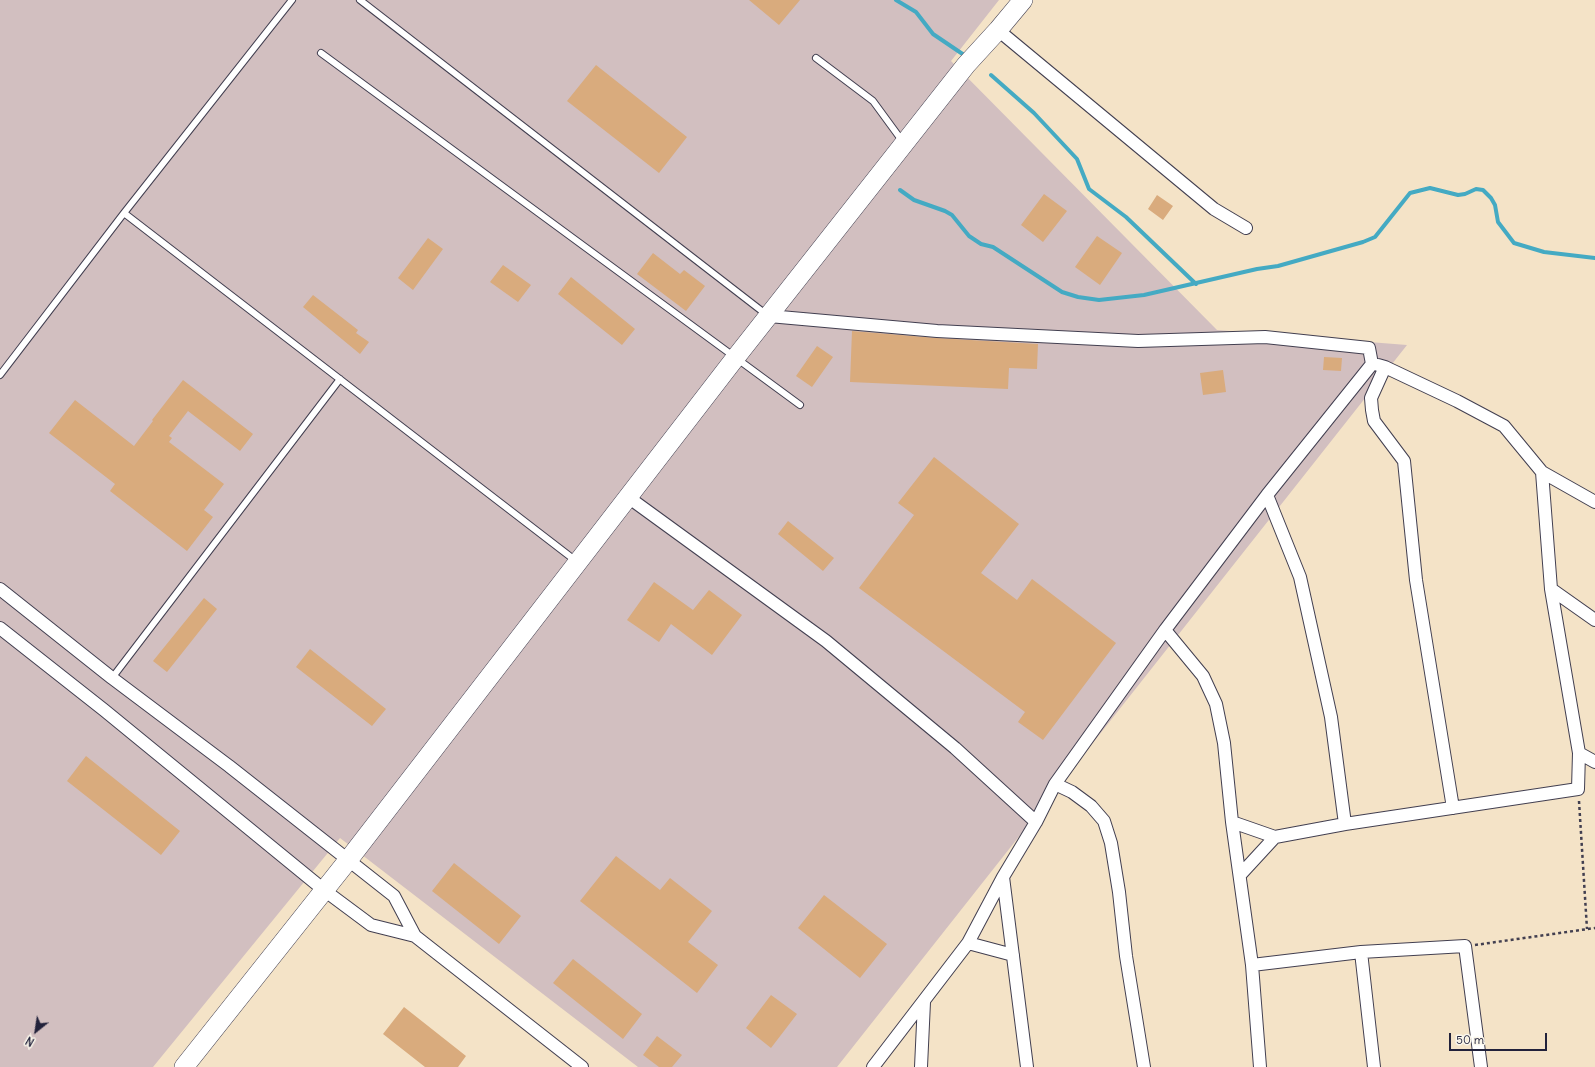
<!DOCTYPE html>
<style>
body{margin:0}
#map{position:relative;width:1595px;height:1067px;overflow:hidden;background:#f4e3c7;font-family:Delius,sans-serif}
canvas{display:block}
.north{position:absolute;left:16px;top:1011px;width:40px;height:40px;-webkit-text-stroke:3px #fbf7ec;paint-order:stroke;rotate:210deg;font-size:11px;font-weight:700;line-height:16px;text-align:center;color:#22223b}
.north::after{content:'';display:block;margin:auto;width:14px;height:18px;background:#22223b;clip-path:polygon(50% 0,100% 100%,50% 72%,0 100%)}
.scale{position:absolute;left:1449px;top:1033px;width:98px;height:18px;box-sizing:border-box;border:2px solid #22223b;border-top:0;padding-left:5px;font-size:12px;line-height:14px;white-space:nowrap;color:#22223b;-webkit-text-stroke:3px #fbf7ec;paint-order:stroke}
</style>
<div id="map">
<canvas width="1595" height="1067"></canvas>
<div class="north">N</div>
<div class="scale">50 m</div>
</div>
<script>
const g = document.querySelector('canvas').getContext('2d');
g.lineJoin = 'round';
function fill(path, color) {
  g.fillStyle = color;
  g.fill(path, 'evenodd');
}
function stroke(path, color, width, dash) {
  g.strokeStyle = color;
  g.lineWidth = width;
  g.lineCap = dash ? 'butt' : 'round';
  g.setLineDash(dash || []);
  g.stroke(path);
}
fill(new Path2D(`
 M0,0H999L951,61L1217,330L1407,345L837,1067H638L340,838L153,1067H0Z`), '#d2bfc0');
stroke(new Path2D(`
 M896,0L916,12L933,34L967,57
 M991,75L1034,113L1077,159L1089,189L1126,217L1196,284
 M900,190L914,200L945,211L952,215L969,236L981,244L993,247L1062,292L1078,297L1099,300L1144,295L1257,269L1278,266L1363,242L1375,237L1410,193L1430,188L1458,195L1465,194L1476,189L1483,190L1491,198L1495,205L1498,222L1514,243L1544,252L1595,258`), '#44aac3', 4);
fill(new Path2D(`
 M749,0H800L779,25Z
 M596,65L687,137L659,173L567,101Z
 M1044,194L1067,211L1043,242L1021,225Z
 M1157,195L1173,206L1163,220L1148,209Z
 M1097,236L1122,253L1100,285L1075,267Z
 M428,238L443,249L413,290L398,278Z
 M653,253L680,274L684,270L705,286L686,311L637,274Z
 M503,265L531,285L518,302L490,282Z
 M571,277L635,329L622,345L558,294Z
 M313,295L358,330L356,333L369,342L360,354L303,307Z
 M852,331L937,338L1038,344L1037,369L1009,368L1008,389L850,382Z
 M817,346L833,357L812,387L796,376Z
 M1324,357L1342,358L1341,371L1323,370Z
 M1223,370L1226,392L1203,395L1200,373Z
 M183,380L253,434L240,451L188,411L169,436L172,438L169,442L224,484L204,510L213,517L187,551L110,491L115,484L49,433L75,400L134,446L153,421L152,420Z
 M934,457L1019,524L981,573L1017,600L1032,579L1116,643L1043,740L1018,722L1025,712L859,588L914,515L898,503Z
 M788,521L834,558L823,571L778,534Z
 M654,582L693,610L709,590L742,615L712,655L671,624L659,642L627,620Z
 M204,598L217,609L167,672L153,661Z
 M310,649L386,709L372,726L296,667Z
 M86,756L180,831L161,855L67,781Z
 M616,856L660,890L670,878L712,911L688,942L718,965L697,993L580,901Z
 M454,863L521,916L499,944L432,891Z
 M824,895L887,944L860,978L798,928Z
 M573,959L642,1014L623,1039L553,983Z
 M771,995L797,1014L771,1048L746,1028Z
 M404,1007L466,1056L458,1067H425L383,1034Z
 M657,1036L682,1055L672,1067H659L643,1055Z`), '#d9ab7d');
const service = new Path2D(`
 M360,0L767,315
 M321,53L800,405
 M816,58L873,101L903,142
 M124,213L576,561
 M0,375L124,213L292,0
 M112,678L340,379`);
const minor = new Path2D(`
 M998,30L1214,209L1246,228
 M769,316L937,331L1138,341L1265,337L1369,348L1372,364
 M1378,365L1385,367L1457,401L1504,426L1542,472L1595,502
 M1385,367L1371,398L1372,410L1374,421L1404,461L1416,580L1453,808
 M1267,495L1300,577L1331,717L1345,824
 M628,497L826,641L955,748L1036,822
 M0,589L112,678L229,766L394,896L415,936L582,1067
 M1551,589L1595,620
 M0,628L104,710L324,890L371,925L415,936
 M1165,630L1203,676L1209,689L1216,704L1224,743L1232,822L1252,965L1260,1067
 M1579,753L1595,762
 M1055,784L1072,792L1091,806L1104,821L1111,843L1119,892L1126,956L1144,1067
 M1232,822L1275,837L1345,824L1578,789L1579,753L1551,589L1542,472
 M1240,875L1275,837
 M1003,877L1027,1067
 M968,943L1013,955
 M1361,952L1374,1067
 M1252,965L1361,952L1465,946L1481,1067
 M873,1067L968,943L1003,877L1036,822L1055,784L1165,630L1267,495L1372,364
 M921,1067L924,1002`);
const trunk = new Path2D(`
 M184,1067L349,859L736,357L966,65L998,30L1023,0`);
stroke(service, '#423f50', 8);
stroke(minor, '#423f50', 14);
stroke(trunk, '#423f50', 20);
stroke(new Path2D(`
 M1579,801L1587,929
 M1475,945L1595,928`), '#423f50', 2.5, [3, 3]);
stroke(service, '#fff', 6);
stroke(minor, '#fff', 12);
stroke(trunk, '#fff', 19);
</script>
